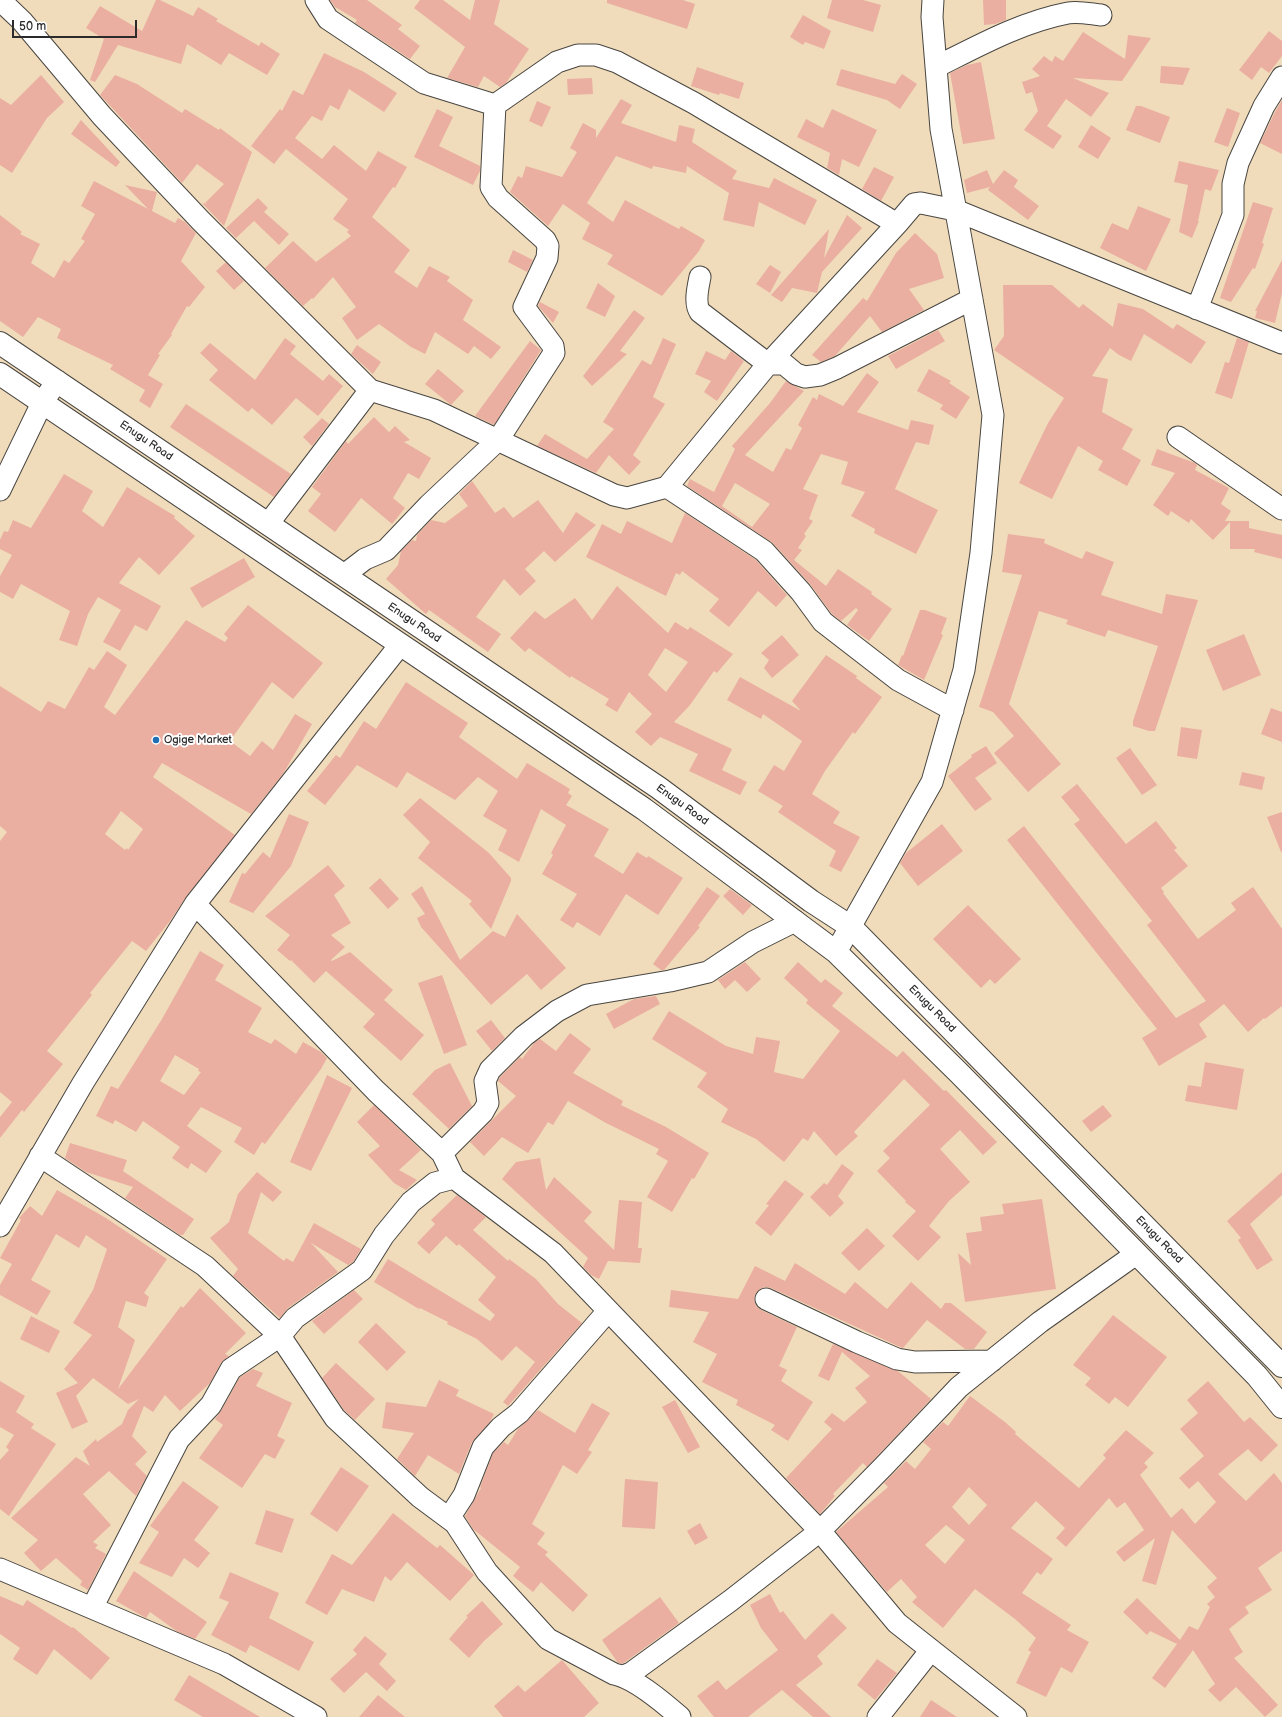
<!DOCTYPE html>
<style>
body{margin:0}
#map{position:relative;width:1282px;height:1717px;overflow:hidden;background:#f0dcbb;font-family:"Balsamiq Sans",sans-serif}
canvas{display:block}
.scale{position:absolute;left:12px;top:20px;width:125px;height:18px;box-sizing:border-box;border:2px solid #2b2b2b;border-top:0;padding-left:5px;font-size:12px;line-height:14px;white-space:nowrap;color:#2b2b2b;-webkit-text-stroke:3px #fff;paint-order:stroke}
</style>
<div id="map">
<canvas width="1282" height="1717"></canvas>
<div class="scale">50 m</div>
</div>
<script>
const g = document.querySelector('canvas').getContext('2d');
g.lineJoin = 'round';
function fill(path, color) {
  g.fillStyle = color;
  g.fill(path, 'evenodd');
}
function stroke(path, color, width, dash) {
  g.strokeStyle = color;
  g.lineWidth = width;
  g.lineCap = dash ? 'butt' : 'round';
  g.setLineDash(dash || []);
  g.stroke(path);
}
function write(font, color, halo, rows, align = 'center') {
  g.font = font + ' "Balsamiq Sans",sans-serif';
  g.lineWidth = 4;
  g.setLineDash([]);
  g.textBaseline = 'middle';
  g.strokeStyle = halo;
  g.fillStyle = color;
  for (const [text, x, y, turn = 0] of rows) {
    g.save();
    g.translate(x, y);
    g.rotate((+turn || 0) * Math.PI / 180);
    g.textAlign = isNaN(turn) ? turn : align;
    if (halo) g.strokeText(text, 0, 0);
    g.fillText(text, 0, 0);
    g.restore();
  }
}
fill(new Path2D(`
 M156,0H160L193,16L198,7L218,19L216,21L259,46L261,42L280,54L267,75L229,53L221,65L187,44L181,64L118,45L95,82L90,80L104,39L86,28L100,6L142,31Z
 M330,0H367L402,25L398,29L420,46L410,59L355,23L357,20L335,7Z
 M420,0H443L470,20L475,0H500L494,24L529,49L506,83L500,87L484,76L478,87L447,78L465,47L414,8Z
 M607,0H683L695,4L687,29L607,3Z
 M832,0H863L881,5L873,32L827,18Z
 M983,0H1006V20L995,24L984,25Z
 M803,15L831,31L824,49L805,42L803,45L790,37Z
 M1269,31L1282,41V56L1269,73L1261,67L1252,80L1239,70Z
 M1083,32L1125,59L1128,35L1151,38L1122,81L1073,78L1109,93L1091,117L1066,99L1047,126L1062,136L1053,149L1024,130L1038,111L1032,92L1026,94L1022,82L1040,76L1032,69L1044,56L1052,62L1055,56L1063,61Z
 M324,53L364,72L397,93L384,112L349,89L339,110L330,105L322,121L312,116L295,138L322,159L334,145L366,171L378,151L407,167L395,188L393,187L372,217L410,250L394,272L417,288L429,266L450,277L447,281L473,300L463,320L501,347L491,359L474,346L468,354L435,332L425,354L411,347L379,324L357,340L342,318L356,307L333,277L313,299L312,298L303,306L265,268L293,241L316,262L351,236L347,232L349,230L333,219L348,199L286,149L274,164L251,146L280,109L282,111L293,90L303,95Z
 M981,62L995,139L963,144L950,73L967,65Z
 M1161,66L1190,68L1183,85L1160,83Z
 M697,67L744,83L739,99L720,93L719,95L691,86Z
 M841,69L895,84L902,74L917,84L900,109L887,100L836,85Z
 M41,75L64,102L47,118L12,173L0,165V98L11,105Z
 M115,75L137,84L182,113L185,109L219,130L220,128L252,152L224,226L202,203L207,204L205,203L224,184L197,164L182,183L100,95Z
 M592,78L593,94L568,95L567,79Z
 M621,99L632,105L621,123L676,142L679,125L695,129L692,142L737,171L732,179L769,188L774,178L817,200L805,225L759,202L754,227L723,220L729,193L687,166L686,173L653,166L652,169L616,156L587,203L613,222L625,200L679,229L681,226L705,240L699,251L662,296L607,264L613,255L582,239L590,223L563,204L548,226L510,192L518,176L522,178L526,166L562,177L577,152L570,148L583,123L596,130V138Z
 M1282,100V154L1260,143L1275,112Z
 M537,101L551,107L542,127L529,121Z
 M1136,106H1141L1170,117L1160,143L1126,130Z
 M1227,108L1240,113L1228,147L1214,142Z
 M437,109L453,117L439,146L480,166V171L473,185L414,157Z
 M832,109L877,130L859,167L842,159L839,175L827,168L830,153L797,137L806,119L823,128Z
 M81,120L120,162L116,167L71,134Z
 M1091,125L1111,138L1098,159L1078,147Z
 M1179,161L1219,170L1211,191L1205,189L1198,221H1199L1192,238L1179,232L1188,185L1174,182Z
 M874,167L894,177L881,201L862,189Z
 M987,170L993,184L1004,170L1018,180L1014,187L1039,206L1028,220L988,190L990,187L967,193L964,180Z
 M94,181L148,209L125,185L157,192L152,211L175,223L178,218L185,222L196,233L181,261L205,287L189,307L187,306L171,334L172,335L158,354L160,355L148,375L163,384L150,408L139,401L145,390L110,369L113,365L57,338L61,329L38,317L23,337L0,321V215L22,232L20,234L40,244L31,263L54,278L64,260L69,263L85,241L81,239L95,214L81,206Z
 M258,198L268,208L264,212L289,234L279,245L254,221L236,238L226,228Z
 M1253,202L1273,208L1262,243L1264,244L1255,269L1253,268L1231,302L1220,298Z
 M1138,206L1171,219L1146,271L1100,248L1112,223L1128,230Z
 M847,215L862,228L822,272L817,293L792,288L782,302L771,295L829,229L824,258Z
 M915,233L937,254L944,278L909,289L924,310L882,332L870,316L835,356L821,362L812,355L863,298L867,301L896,253Z
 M513,250L533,260L527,272L508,262Z
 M1282,260V293L1275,323L1255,318L1257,311H1255Z
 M226,262L244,281L234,290L216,271Z
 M770,265L781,272L770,293L756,284Z
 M598,283L615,296L605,317L586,308Z
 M1003,285H1052L1079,308L1083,304L1113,327L1118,303L1143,309L1173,329L1177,324L1206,342L1191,364L1144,334L1131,361L1119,355L1110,348L1092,376L1108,379L1102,412L1133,429L1122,449L1141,460L1127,486L1098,470L1103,461L1078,446L1052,499L1019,483L1048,423L1064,398L994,350L1004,336Z
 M540,302L559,312L553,323L538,306Z
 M634,310L645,318L620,351L627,354L592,386L583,376Z
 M938,330L945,341L896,369L888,356Z
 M285,338L296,346L290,354L323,381L329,374L343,386L318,416L296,398L272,425L252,408L248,412L209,380L218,370L200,353L210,343L255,380Z
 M663,338L676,344L653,397L665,404L633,455L641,462L629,475L609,455L596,473L537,446L545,434L587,459L614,429L603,422L642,360L651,365Z
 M1237,338L1249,342L1232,399L1215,393L1225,362L1229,363Z
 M530,341L541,350L494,425L475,416Z
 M357,345L381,362L373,374L351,354Z
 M706,351L725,360L731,351L744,361L717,401L704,392L711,381L695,374Z
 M438,369L464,391L451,405L425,384Z
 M929,369L951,381L949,383L970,397L956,419L940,409L943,405L917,391Z
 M867,373L879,382L857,412L908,430L911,420L934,425L929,445L916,442L895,489L938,510L916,554L874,533L875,529L851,516L865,492L841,484L848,462L821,454L803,489L818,495L809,519L813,521L804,534L806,536L798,548L802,550L794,560L826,586L838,569L872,592L871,594L892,609L869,641L847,625L858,610L856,608L841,621L832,614L810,584L773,543L687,486L690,479L714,492L735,449L732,446L770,403L786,381L804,391L745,455L773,472L786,448L791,450L802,428L798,425L813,397L817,400L819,394L843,406ZM735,483L770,504L752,527L722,506Z
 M186,404L291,474L274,497L170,427Z
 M374,417L389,432L395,426L410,440L404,442L431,458L419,479L408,473L393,498L405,508L392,524L361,498L335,532L308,511L321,494L312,487L346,441L348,444Z
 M322,418L329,424L312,446L303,437Z
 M1157,449L1195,463L1197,465L1195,470L1229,488L1221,504L1231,511L1225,521H1249V528L1282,535V559L1254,552L1255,549H1230V522L1213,540L1191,519L1189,523L1171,511L1168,516L1153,505L1175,473L1151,465Z
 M64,474L93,491L82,511L103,527L127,487L175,516L174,518L195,536L159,575L139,557L119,583L161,606L147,631L135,625L120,651L103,642L121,610L98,597L88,614L77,646L59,640L70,611L21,584L13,599L0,592V576L12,555L0,549V540L4,531L8,532L13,520L31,528Z
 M472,481L495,513L504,507L513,518L538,500L563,533L576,512L596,525L555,562L544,551L525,569L536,581L520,596L504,579L476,617L501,634L488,652L429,610L426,614L386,579L398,565L401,551L412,540L416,541L417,535L431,520L445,523L468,506L459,494Z
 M685,513L756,560L787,595L776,607L758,591L729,627L709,611L719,599L682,571L680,575L676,573L666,596L586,557L602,524L621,534L627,521L672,543Z
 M1008,534L1045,539L1044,543L1082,559L1086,551L1114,562L1101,595L1162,614L1166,594L1198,600L1155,731H1149L1133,726V721L1158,646L1108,630L1105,637L1066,624L1068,620L1039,611L1009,704L1061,764L1028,792L994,753L1014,736L993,712L979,707L1022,575L1002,572Z
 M244,558L255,577L202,608L190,588Z
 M617,586L668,633L675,622L688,630L690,627L733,654L717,673L714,671L690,705L674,722L732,749L722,770L747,782L740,795L689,771L698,754L660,737L651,746L635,732L652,714L629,692L617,712L605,705L609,699L571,676L570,678L529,648L525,652L510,638L535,611L545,619L575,598L592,620ZM665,648L688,662L666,692L648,675Z
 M248,605L323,663L293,699L272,682L230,741L250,756L262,741L273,750L295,714L312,724L283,774L251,814L162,763L153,777L235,835L186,897L170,921L146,951L132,941L90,993L92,995L47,1051L63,1064L24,1112L22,1110L0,1138V1117L12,1102L0,1092V841L7,832L0,826V686L41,712L48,701L65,709L89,667L94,670L107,651L127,665L104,707L115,715L186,620L225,642L228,638L224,634ZM121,811L143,829L128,850L127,848L125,850L105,834Z
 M920,610H925L947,618L941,634L943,635L924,680L898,665L902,655L903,656Z
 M1244,634L1261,675L1223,691L1206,650Z
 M782,635L799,655L772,678L764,668L769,660L761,653Z
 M826,655L857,676L856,678L882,697L855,734L853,732L825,771L812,794L840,812L833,823L860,837L841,872L829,866L836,851L778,812L783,806L758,791L774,765L784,771L802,741L763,714L761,719L727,700L740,677L801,711L792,701Z
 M406,682L468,723L459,737L517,779L527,763L570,789L568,793L572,796L566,805L609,829L594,856L623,874L637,852L647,858L648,856L683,878L658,915L626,894L600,936L577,922L573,928L560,920L577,894L542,874L553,855L551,853L566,825L541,809L519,862L498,850L507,830L483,816L498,791L478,777L455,800L407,772L397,788L357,765L325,805L307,791L336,755L340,758L364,721L376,729Z
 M1271,708L1282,712V742L1261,734Z
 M1181,727L1202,730L1197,759L1177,756Z
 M986,746L997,763L975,778L992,799L975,811L948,776L972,757L971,755Z
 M1130,748L1157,785L1142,795L1116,758Z
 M1242,772L1265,777L1262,790L1239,785Z
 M1077,784L1126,844L1156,821L1177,848L1174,850L1188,866L1161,888L1164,892L1163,893L1198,939L1236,910L1231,903L1253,887L1282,929V1006L1265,1019L1264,1018L1248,1032L1224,1004L1199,1024L1207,1037L1159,1066L1142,1038L1157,1029L1007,840L1024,826L1176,1018L1206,1001L1147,925L1152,921L1074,824L1080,820L1061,797Z
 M420,798L489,853L511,878V881L491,929L469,904L472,901L418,858L430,842L403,815Z
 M1282,812V852H1281L1267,817Z
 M289,814L309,822L291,866L253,913L229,902L242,873L245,874L263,852L270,858Z
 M942,824L963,851L918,886L900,863L906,853Z
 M328,865L345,886L334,895L351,923L331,935L345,947L331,960L332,961L350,952L393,990L384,1000L424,1035L401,1061L363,1027L375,1014L326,971L314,983L291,960L290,961L277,950L290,935L265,916Z
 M380,878L399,899L388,909L369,888Z
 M422,886L460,960L493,931L505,937L517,914L566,968L541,990L527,974L491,1005L421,927L417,918L425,914L411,894Z
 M707,887L720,896L698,926L700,927L664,970H661L653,964Z
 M730,889L752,905L743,915L723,896Z
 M968,905L1021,959L995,984L990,979L981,988L933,939Z
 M200,951L224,965L215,980L262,1008L248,1032L271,1044L275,1039L296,1054L303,1042L321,1052L327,1058L321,1069L265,1144L262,1142L254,1155L234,1142L242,1128L201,1107L187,1126L222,1151L206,1173L191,1163L188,1169L172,1158L180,1147L143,1121L136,1132L115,1120L113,1124L96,1116L111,1086L118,1089L162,1019ZM175,1055L199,1069L198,1071L201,1072L184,1095L160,1081Z
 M745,962L761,979L747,992L735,980L725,989L718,980Z
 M798,962L821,983L825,979L843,993L832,1006L897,1057L903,1051L944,1091L946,1090L997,1142L983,1155L960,1130L940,1149L970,1182L949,1201L929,1226L941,1237L918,1261L892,1236L916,1211L905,1202L906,1201L877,1171L890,1158L883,1151L930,1105L904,1079L854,1132L858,1136L836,1156L814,1131L808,1141L803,1138L784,1162L756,1139L721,1122L728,1109L697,1087L707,1073L652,1039L669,1011L726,1046L753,1054L756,1037L780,1041L774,1072L803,1079L840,1031L806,1003L808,1000L784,978Z
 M442,975L467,1045L444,1054L418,983Z
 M656,996L660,1004L614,1029L606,1014L634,999Z
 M491,1020L505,1038L492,1051L476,1031Z
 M570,1033L591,1049L573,1073L623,1101L621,1105L666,1127L709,1153L694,1179L692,1178L672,1212L647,1197L668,1161L656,1154L659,1149L606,1123L568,1101L553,1125L548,1122L528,1153L502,1137L484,1156L470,1142L516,1096L498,1081L500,1077L520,1057L522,1059L535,1042L540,1039L556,1051Z
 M1205,1062L1244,1069L1237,1110L1185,1101L1188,1085L1201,1087Z
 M450,1063L472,1106L449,1129L412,1094L435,1070Z
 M327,1075L352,1088L311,1171L290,1162Z
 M374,1105L421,1150L399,1170L417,1180L406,1190L394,1183L368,1155L380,1146L357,1122Z
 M1103,1105L1112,1116L1091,1132L1082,1121Z
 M70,1143L127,1160L123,1171L194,1219L183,1235H180L125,1198L133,1187L86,1172L65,1158Z
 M540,1158L546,1190L554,1177L592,1212L584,1221L614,1250L619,1200L642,1202L638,1248H642L640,1263L608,1261L599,1279L591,1275L583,1267L588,1258L502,1179L516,1162Z
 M842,1164L854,1173L838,1196L844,1203L830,1217L810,1197L824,1183L827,1185Z
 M257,1172L282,1192L273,1202L261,1192L248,1233L284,1261L286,1258L293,1262L314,1223L361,1249L353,1262L348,1265L311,1243L338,1272L288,1308L280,1318L233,1276L238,1269L210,1238L229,1222L238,1194Z
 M1282,1172V1195L1250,1224L1273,1260L1257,1270L1238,1240L1241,1238L1227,1221Z
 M785,1180L804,1194L771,1236L755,1223L769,1205L766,1204Z
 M57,1190L106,1218L167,1259L144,1293L149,1297L146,1307L126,1301L118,1327L135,1340L118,1389L181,1306L183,1308L200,1288L246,1333L225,1354L229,1356L221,1363L210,1383L180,1411L165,1395L153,1412L144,1406L132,1436L147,1452L135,1464L147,1476L136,1496L109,1471L83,1494L111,1525L93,1542L98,1545L95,1548L106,1554L88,1590L80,1585L82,1581L56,1558L41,1571L24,1553L38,1540L11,1518L76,1457L90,1466L83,1451L96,1439L97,1442L122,1424L128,1410L139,1399L128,1404L93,1378L76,1396L88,1422L72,1429L56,1393L78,1383L64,1369L92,1335L73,1323L93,1290L107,1249L86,1235L79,1248L56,1234L31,1280L51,1291L37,1315L0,1295V1285L12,1264L0,1258L21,1220L19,1218L30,1206L42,1216Z
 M457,1195L486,1217L473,1230L508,1261L509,1259L536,1279L558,1304L582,1323L508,1406L503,1402L535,1362L516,1346L502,1361L477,1339L447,1324L448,1322L420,1308L419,1309L374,1282L388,1259L490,1321L495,1315L478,1300L496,1277L459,1244L457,1246L446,1236L429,1254L417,1243L435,1224L431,1220Z
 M1042,1199L1056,1289L965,1302L958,1253L971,1265L966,1233L982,1231L980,1217L1004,1214L1002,1204Z
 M867,1228L885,1246L859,1271L841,1253Z
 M795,1263L845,1294L855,1282L887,1309L911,1282L941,1309L945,1303H951L987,1332L974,1349H965L927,1320L903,1348L900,1347L771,1288L765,1287L760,1289L755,1294L754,1300L756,1306L761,1310L797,1327L779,1366L787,1370L781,1381L813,1402L788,1441L771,1430L775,1425L736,1405L738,1400L702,1382L717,1354L693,1342L709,1312L669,1307L671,1290L738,1299L755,1266L785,1281Z
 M354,1290L363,1299L324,1334L312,1321Z
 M1113,1315L1167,1357L1128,1407L1115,1397L1109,1404L1085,1385L1091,1378L1073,1365Z
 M31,1316L60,1331L49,1353L20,1339Z
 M376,1323L406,1352L387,1371L358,1342Z
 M833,1344L898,1371L931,1399L867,1467L863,1463L833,1494L835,1496L820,1514L786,1478L832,1429L824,1422L832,1413L844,1422L867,1402L855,1388L870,1376L842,1352L829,1381L818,1376Z
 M336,1363L375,1399L355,1420L344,1410L322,1378Z
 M253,1369L263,1373L256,1386L292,1403L277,1436L285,1440L275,1459L265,1454L242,1488L199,1458L223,1425L215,1419L221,1411L240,1377Z
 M439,1380L459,1390L456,1396L494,1414L490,1422L472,1442L459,1474L428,1455L415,1476L397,1459L414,1433L382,1428L386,1402L426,1407Z
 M0,1381L25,1396L16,1412L34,1424L31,1428L56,1444L9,1516L0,1509V1460L9,1450L6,1447L14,1435L0,1427Z
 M1208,1381L1244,1422L1250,1417L1278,1445L1261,1462L1248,1449L1218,1474L1246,1501L1274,1473L1282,1483V1551L1258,1568L1272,1590L1245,1607L1249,1613L1229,1629L1243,1652L1234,1658L1278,1705L1265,1717L1236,1687L1220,1702L1208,1690L1215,1684L1193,1650L1165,1688L1152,1678L1177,1644L1150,1631L1147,1635L1123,1612L1137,1598L1180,1640L1189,1626L1198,1630L1210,1607L1207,1604L1215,1597L1207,1587L1217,1578L1172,1530L1156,1585L1142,1581L1155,1538L1124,1562L1116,1552L1144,1530L1125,1502L1117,1508L1109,1498L1066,1547L1056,1538L1065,1528L1036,1501L1011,1528L1053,1559L1041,1575L1037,1572L1022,1593L1071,1625L1067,1630L1089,1642L1072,1673L1061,1667L1046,1697L1016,1683L1031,1652L1028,1650L1036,1638L1015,1619L975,1589L943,1628L912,1602L917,1597L901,1579L887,1592L836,1532L888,1487L884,1483L906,1461L915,1469L931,1449L923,1442L943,1422L948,1426L970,1396L1005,1422L1016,1432L1015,1434L1079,1488L1106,1458L1103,1455L1126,1430L1154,1453L1144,1463L1148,1467L1140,1475L1171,1518L1182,1508L1195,1524L1216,1502L1198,1481L1189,1489L1179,1478L1204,1456L1180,1429L1198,1413L1187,1400ZM969,1487L987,1505L969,1525L952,1507ZM946,1525L965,1540L945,1564L925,1545Z
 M675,1400L700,1447L688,1453L662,1407Z
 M592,1403L610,1413L588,1450L592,1452L577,1474L563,1465L532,1524L545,1533L537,1544L548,1552L545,1555L588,1595L573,1612L541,1582L533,1592L513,1576L520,1567L473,1529L465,1516L481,1488L480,1487L493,1453L504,1442L508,1445L518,1429L538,1410L575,1433Z
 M341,1467L369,1486L337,1532L310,1514Z
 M625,1479L658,1482L655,1529L622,1527Z
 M183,1481L219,1507L194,1540L210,1553L198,1568L184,1558L172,1577L139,1563L159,1532L150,1526Z
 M266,1510L294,1519L282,1553L255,1544Z
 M393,1513L437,1548L440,1545L474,1575L450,1601L407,1562L391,1581L385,1576L374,1602L342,1589L327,1615L305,1603L332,1554L352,1565Z
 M700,1523L708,1538L695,1545L687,1531Z
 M134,1571L207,1622L195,1639L178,1632L150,1612L146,1618L116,1601Z
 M230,1572L279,1593L269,1618L314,1642L299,1671L250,1645L246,1653L211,1635L229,1602L219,1598Z
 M770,1594L780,1613L783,1611L805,1640L832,1613L847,1628L817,1656L823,1664L796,1685L831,1717H813L782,1690L748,1717H714L697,1696L718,1680L726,1690L778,1650L761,1628L750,1605Z
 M0,1596L23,1606L27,1600L72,1628L73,1627L110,1658L91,1680L54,1649L37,1675L13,1659L20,1648L0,1634Z
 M660,1597L679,1623L625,1662L622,1664L618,1663L602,1640Z
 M482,1601L503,1624L484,1641L469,1658L449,1639L468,1617L466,1616Z
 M365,1636L387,1654L379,1664L396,1681L387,1691L366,1672L344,1693L330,1679L357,1654L353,1650Z
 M877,1659L897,1673L875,1700L857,1685Z
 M562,1660L599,1703L584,1717H503L494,1706L518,1685L525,1692Z
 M189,1675L260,1717H203L174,1700Z
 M378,1695L405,1717H359Z
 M931,1700L957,1717H920Z`), '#eaafa1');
const minor = new Path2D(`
 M0,0L22,21L102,116L201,221L370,390L434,410L614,495L627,498L667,487L768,364L897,224
 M316,0L328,19L424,83L495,105L557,62L578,55H596L617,62L694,103L897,224L914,204L921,203L955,210L1282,343
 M936,67C978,46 1021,22 1068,13C1078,11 1091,14 1101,15
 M700,277C698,287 694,303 700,312L768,364H784L796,374L805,377L820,375L837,368L972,299
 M1197,309L1233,215V184L1238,163L1264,106L1282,77
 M1178,437L1282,509
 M667,487L764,551L801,592L823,622L898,680L953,710
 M0,490L42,403L57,381
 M268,524L370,390
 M344,575L365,559L386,550L429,505L498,440L554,353L553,346L524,307L547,258L548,246L545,240L498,198L491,187L495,105
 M195,904L376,1091L442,1153L454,1178L553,1253L820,1531L897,1623L1016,1717
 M836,952L932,782L964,670L981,553L993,415L941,129L932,17L933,0
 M442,1153L483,1112L488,1103L485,1081L490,1070L524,1036L557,1011L587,995L670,981L708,972L753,942L795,921
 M40,1156L205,1266L280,1336L335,1418L420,1497L455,1523L487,1572L548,1639L614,1674C635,1678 664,1703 680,1717
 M0,1226L83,1083L195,904L400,645
 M766,1299L857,1342L897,1359L915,1362L992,1361
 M449,1518L464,1495L483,1447L501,1427L519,1413L608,1311
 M0,1569L224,1664L316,1717
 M92,1608L179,1439L211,1405L231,1369L280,1336L295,1318L362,1270L384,1235L411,1202L435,1183L454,1178
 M623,1676L631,1673L730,1601L820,1531L884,1466L959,1387L1040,1322L1136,1254
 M878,1717L931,1650`);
const major = new Path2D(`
 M0,343L659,788L811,901L851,927L1282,1366
 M0,374L644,809L836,952L959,1073L1257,1376L1282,1407`);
stroke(minor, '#494641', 23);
stroke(major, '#494641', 24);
stroke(minor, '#fff', 21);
stroke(major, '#fff', 22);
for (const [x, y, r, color] of [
 [156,740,4,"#1f6fb2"]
]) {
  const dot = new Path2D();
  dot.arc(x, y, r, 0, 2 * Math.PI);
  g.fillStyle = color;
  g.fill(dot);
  stroke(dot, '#fff', 1.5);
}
write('11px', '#2b2b2b', '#fff', [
 ["Enugu Road",146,441,34],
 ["Enugu Road",414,623,34],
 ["Enugu Road",682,805,36],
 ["Enugu Road",932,1009,45],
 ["Enugu Road",1159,1240,45]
]);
write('11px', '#2b2b2b', '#fff', [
 ["Ogige Market",164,740]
], 'left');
</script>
